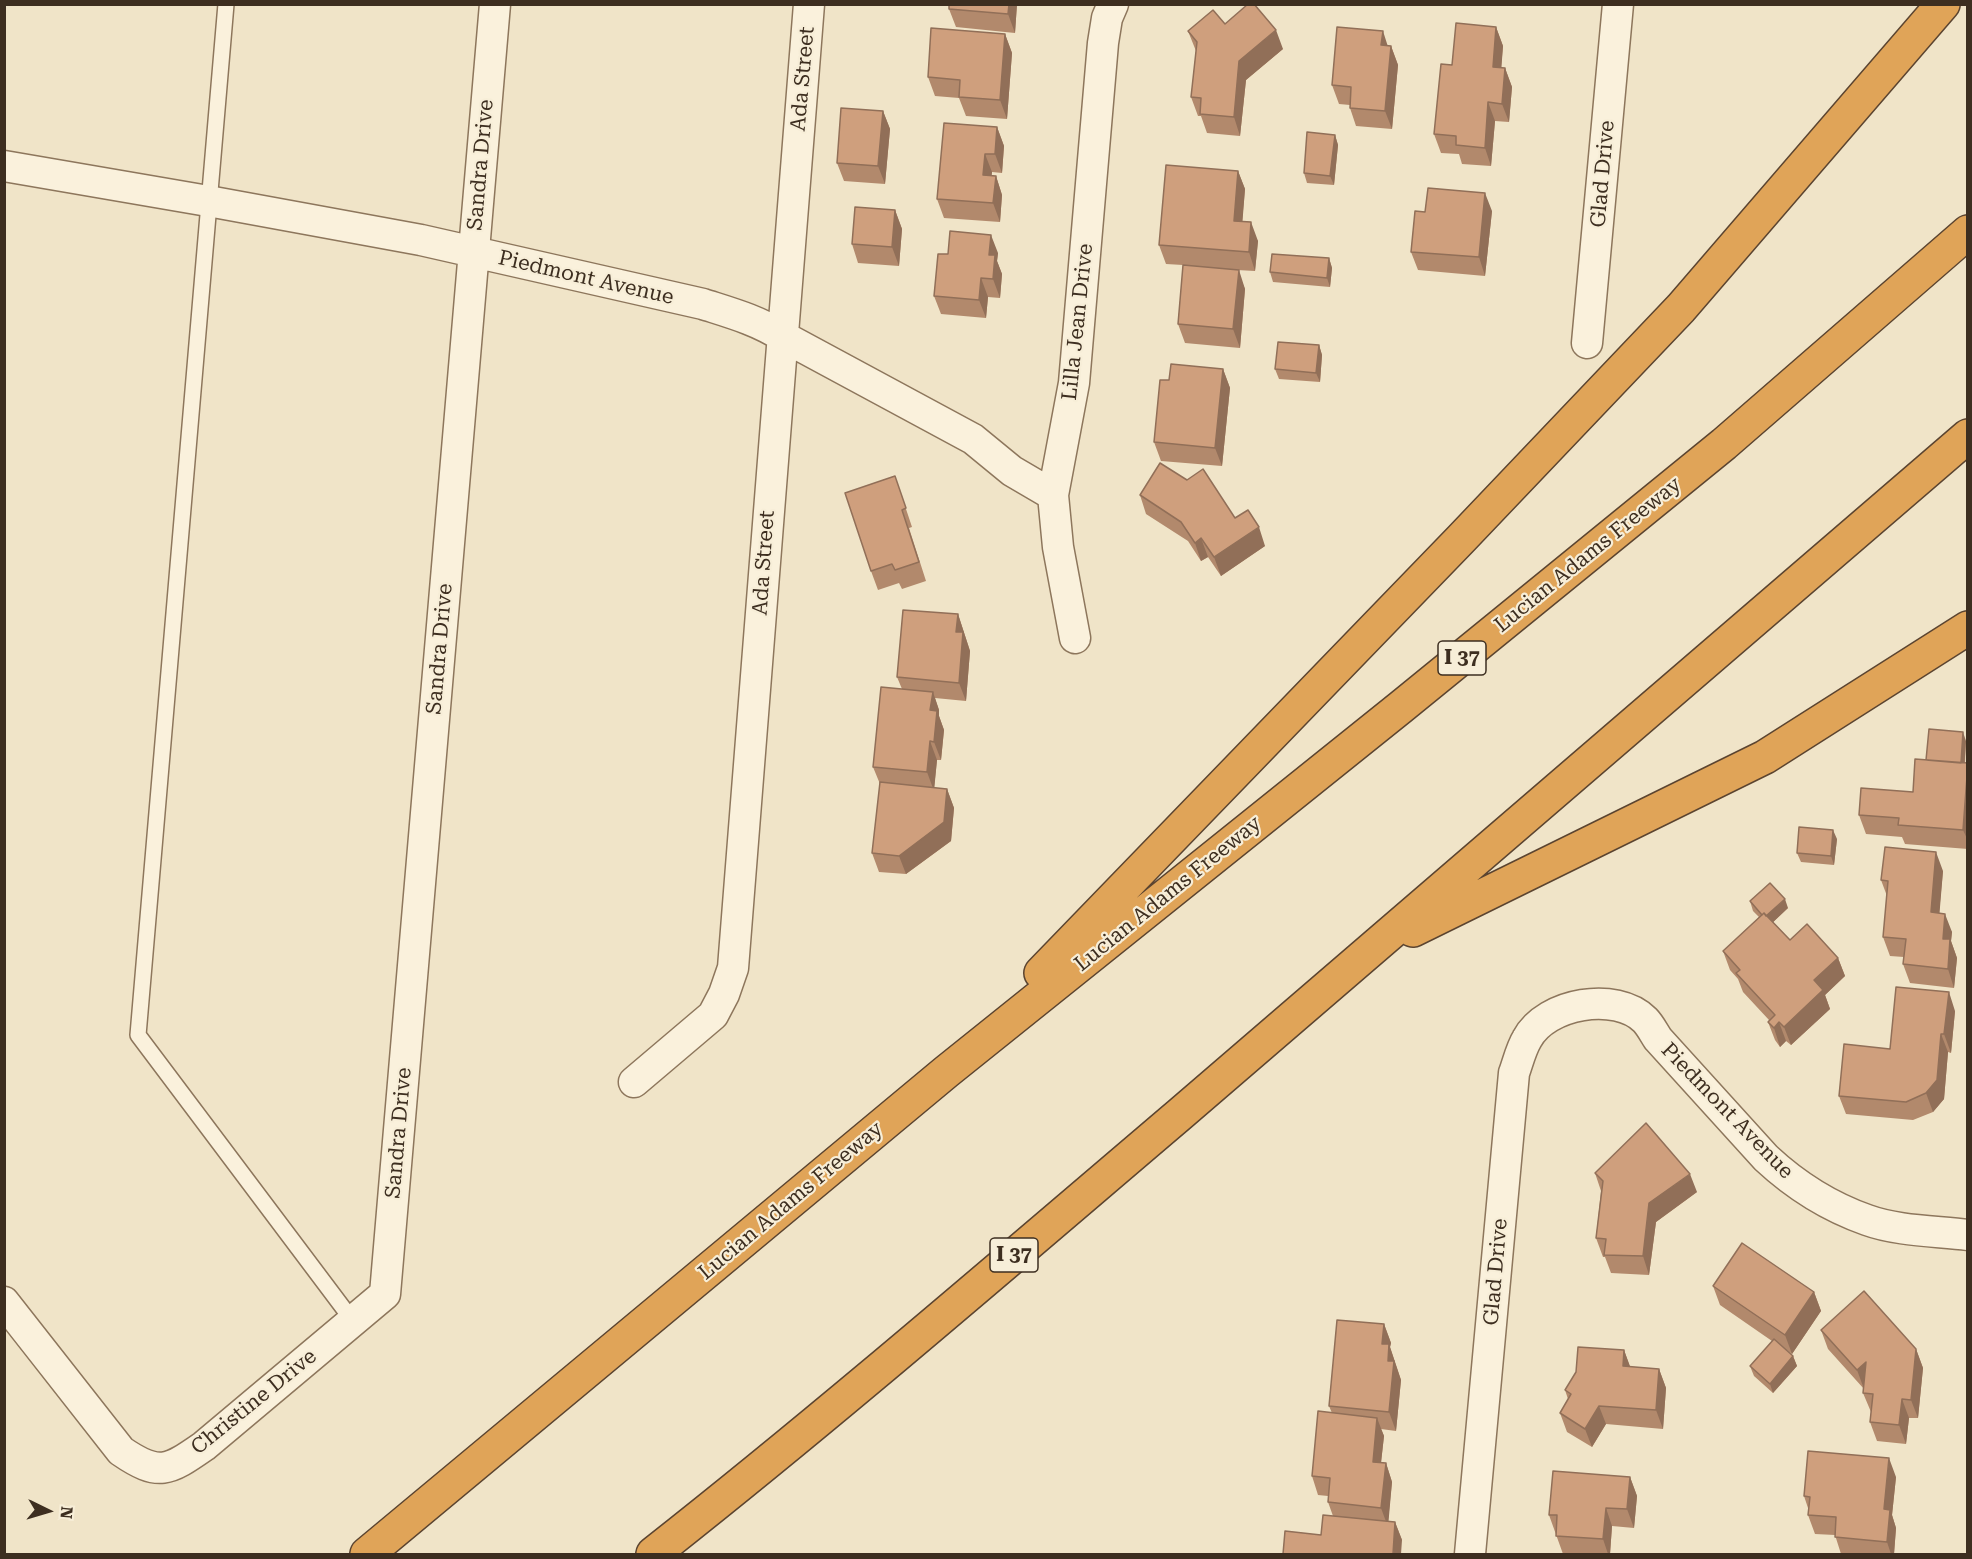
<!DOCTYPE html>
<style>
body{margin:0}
#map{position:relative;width:1972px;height:1559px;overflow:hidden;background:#f0e4c8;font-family:"Roboto Serif",serif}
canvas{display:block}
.frame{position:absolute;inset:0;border:6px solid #3d2e20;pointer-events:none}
.north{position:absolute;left:18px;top:1481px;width:60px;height:60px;-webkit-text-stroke:4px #f7eed8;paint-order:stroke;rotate:95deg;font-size:16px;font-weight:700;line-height:24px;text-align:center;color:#3d2e20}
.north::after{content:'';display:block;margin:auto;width:21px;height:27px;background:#3d2e20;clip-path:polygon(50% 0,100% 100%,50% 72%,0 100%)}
</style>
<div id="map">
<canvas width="1972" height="1559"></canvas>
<div class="frame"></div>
<div class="north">N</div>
</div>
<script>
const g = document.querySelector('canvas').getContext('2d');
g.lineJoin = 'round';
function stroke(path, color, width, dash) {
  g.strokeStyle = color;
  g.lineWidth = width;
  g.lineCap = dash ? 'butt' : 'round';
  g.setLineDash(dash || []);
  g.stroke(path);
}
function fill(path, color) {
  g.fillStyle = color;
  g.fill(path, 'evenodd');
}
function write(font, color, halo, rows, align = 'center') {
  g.font = font + ' "Roboto Serif",serif';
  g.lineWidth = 4.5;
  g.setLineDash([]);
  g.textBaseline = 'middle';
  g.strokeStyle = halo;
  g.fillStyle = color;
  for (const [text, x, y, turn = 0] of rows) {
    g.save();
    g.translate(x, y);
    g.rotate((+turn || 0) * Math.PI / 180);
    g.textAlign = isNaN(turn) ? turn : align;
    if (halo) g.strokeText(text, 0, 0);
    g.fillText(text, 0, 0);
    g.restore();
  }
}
const service = new Path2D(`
 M226,4L138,1035L353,1321`);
const minor = new Path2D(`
 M4,166L208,201L421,240L703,304C731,313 757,320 782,336L973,439L1012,471L1053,495
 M1587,343L1618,4
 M1075,638L1058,547L1053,495L1074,383L1103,43L1107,18L1113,4
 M634,1082L713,1015L724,994L733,968L809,4
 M4,1302L121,1451C159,1477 168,1471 204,1446L385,1294L495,4
 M1470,1554L1514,1073C1518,1062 1521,1049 1527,1039C1546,1003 1616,991 1645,1020C1650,1025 1654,1033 1658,1039L1766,1158C1795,1185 1830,1207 1867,1220C1897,1231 1936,1231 1968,1235`);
const motorway = new Path2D(`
 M1413,930L1765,757L1968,628
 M1041,973L1461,539L1681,308L1943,4
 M367,1554L946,1072L1401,707L1724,444L1968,232
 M653,1554C832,1413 1005,1263 1179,1115C1442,890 1705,663 1968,436`);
stroke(service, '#8d765c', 18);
stroke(minor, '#8d765c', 33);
stroke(motorway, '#5b4430', 36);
stroke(service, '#faf1dc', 15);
stroke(minor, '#faf1dc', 30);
stroke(motorway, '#e0a458', 33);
fill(new Path2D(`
 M1017,4L1015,33L956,27L949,9Z
 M1225,24L1283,49L1246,80L1240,136L1207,133L1201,116H1198L1191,97L1196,51L1188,31Z
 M1496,27L1503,46L1501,68H1505L1512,87L1509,122L1495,121L1491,166L1462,164L1459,154L1441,153L1434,134L1452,65Z
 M1005,34L1012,53L1007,119L966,116L959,98L935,96L928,77Z
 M1388,46H1391L1398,65L1392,129L1356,126L1350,108V105L1339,104L1332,85Z
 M883,111L890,129L885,184L844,181L837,163Z
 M997,127L1004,146L1002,173L992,172L991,176H996L1002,195L1000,222L944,218L937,199Z
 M1335,135L1338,145L1334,185L1307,183L1304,173Z
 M1238,171L1245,189L1242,222L1258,241L1255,271L1237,270L1245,289L1240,348L1185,343L1178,324L1183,265L1166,264L1159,245Z
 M895,210L902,229L899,266L858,263L852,244Z
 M1492,211L1485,276L1418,270L1411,252L1425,212Z
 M998,253L997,261L1002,274L1000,298L988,297L986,318L941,314L934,296L948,254Z
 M1329,258L1332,268L1330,287L1273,282L1270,272Z
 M1319,345L1322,355L1320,382L1279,379L1275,369Z
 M1223,369L1230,388L1222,466L1161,461L1154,442L1169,380Z
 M895,476L912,527L909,528L926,581L902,589L899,583L878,590L871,571Z
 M1140,495L1235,518L1265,546L1221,576L1208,557L1201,561L1188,541L1146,514Z
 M958,614L970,651L966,701L935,698L939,710V716L944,730L941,760H937L934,788L947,789L954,808L951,841L906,874L879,872L872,853L880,784L873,767L902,689L897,677Z
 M1966,741L1965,763H1968V849L1905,844L1902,837L1866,834L1859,815L1913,792L1927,760Z
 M1837,839L1834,865L1801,862L1797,853Z
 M1943,871L1939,913L1952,932L1951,941L1957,958L1954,988L1910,983L1903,964L1904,957L1890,956L1883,937L1887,896L1881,880Z
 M1750,901L1788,908L1773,922L1790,940L1838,958L1845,976L1825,995L1830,1009L1791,1045L1786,1041L1780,1047L1775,1040L1768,1022L1769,1020L1743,992L1738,979L1730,970L1723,951L1759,917L1753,911Z
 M1955,1011L1951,1053L1948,1052L1944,1099L1933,1112L1913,1120L1846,1114L1839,1096L1890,1049Z
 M1595,1173L1697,1192L1656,1222L1649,1275L1611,1273L1605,1257H1603L1596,1238L1601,1191Z
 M1713,1286L1814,1292L1821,1311L1792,1354L1785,1349L1793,1356L1797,1366L1773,1393L1754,1376L1750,1366L1772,1341L1720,1305Z
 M1384,1324L1391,1343L1390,1347L1401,1380L1396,1431L1381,1429L1384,1436L1381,1463H1386L1392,1482L1388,1521L1395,1522L1402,1540L1321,1535L1333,1516L1328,1502V1496L1318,1495L1312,1476L1332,1413L1329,1406Z
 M1821,1330L1916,1349L1923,1368L1918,1418H1909L1906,1444L1877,1441L1870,1422L1871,1412L1863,1393L1864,1389L1828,1349Z
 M1624,1350L1630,1367L1659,1369L1666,1388L1663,1429L1606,1424L1592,1447L1567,1432L1560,1413L1568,1399L1565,1390Z
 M1630,1477L1637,1496L1634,1528L1612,1526L1610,1554H1563L1549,1515Z
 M1896,1477L1892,1515L1896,1528L1894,1554H1841L1835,1535L1815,1534L1808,1515L1809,1511L1804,1496Z`), '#b2896c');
fill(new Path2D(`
 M1009,4H1017L1015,33L1008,14Z
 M1496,27L1503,46L1500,86L1493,67Z
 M1276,30L1283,49L1246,80L1240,136L1234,117L1239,61Z
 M1383,31L1389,50L1381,45Z
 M1005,34L1012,53L1007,119L1000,100Z
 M1391,46L1398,65L1392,129L1385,111Z
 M1505,68L1512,87L1509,122L1502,104Z
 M1488,102L1495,121L1491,166L1485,148Z
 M883,111L890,129L885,184L878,166Z
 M997,127L1004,146L1002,173L995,154Z
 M1335,135L1338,145L1334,185L1330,176Z
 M985,154L992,172L990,194L983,175Z
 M1238,171L1245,189L1241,240L1234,221Z
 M996,176L1002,195L1000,222L993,203Z
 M1485,193L1492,211L1485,276L1479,257Z
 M895,210L902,229L899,266L892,247Z
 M1251,222L1258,241L1255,271L1249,252Z
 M991,235L998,253L997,261L1002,274L1000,298L993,279L989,255Z
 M1329,258L1332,268L1330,287L1327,278Z
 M1239,270L1245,289L1240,348L1233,329Z
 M981,278L988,297L986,318L979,300Z
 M1319,345L1322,355L1320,382L1316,373Z
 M1223,369L1230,388L1222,466L1215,448Z
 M1259,527L1265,546L1221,576L1214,557Z
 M1201,538L1208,557L1201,561L1195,543Z
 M958,614L970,651L966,701L959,683L956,632Z
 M933,692L939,710V716L944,730L941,760L934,742L930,710Z
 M1963,732L1966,741L1964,772L1961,763Z
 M930,741L937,760L934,791L927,772Z
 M1968,770V841L1963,830Z
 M947,789L954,808L951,841L906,874L899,856Z
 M1833,830L1837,839L1834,865L1831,856Z
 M1936,852L1943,871L1938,931L1931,912Z
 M1785,899L1788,908L1768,927L1765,917Z
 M1945,914L1952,932L1951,941L1957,958L1954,988L1948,969L1943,939Z
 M1838,958L1845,976L1825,995L1830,1009L1791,1045L1784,1027L1814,980Z
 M1949,992L1955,1011L1951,1053L1944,1034Z
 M1779,1022L1786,1041L1780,1047L1774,1028Z
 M1941,1034L1948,1052L1944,1099L1933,1112L1926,1093Z
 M1690,1174L1697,1192L1656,1222L1649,1275L1643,1256L1649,1203Z
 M1814,1292L1821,1311L1792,1354L1785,1335Z
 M1384,1324L1391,1343L1390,1347L1401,1380L1396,1431L1389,1412L1382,1344Z
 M1916,1349L1923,1368L1918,1418L1911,1400Z
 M1624,1350L1631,1369L1623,1366Z
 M1793,1356L1797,1366L1773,1393L1770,1384Z
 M1866,1362L1864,1389L1857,1370Z
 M1659,1369L1666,1388L1663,1429L1656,1410Z
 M1902,1399L1909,1418L1906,1444L1899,1425Z
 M1599,1406L1606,1424L1592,1447L1585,1429Z
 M1377,1418L1384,1436L1379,1480L1373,1462Z
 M1889,1458L1896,1477L1892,1515L1896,1528L1894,1554H1891L1887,1542L1884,1509Z
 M1386,1463L1392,1482L1388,1527L1381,1508Z
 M1630,1477L1637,1496L1634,1528L1627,1509Z
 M1606,1508L1612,1526L1610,1554H1608L1603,1539Z
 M1395,1522L1402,1540L1401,1554H1393Z`), '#916f58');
const building = new Path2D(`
 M949,4H1009L1008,14L949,9Z
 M1248,4H1254L1276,30L1239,61L1234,117L1200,114L1201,98L1191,97L1197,42L1188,31L1213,10L1225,24Z
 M1456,23L1496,27L1493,67L1505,68L1502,104L1488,102L1485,148L1456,145V136L1434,134L1441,64L1452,65Z
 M1337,27L1383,31L1381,45L1391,46L1385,111L1350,108L1351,87L1332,85Z
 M931,28L1005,34L1000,100L959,97L960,80L928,77Z
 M841,108L883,111L878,166L837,163Z
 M944,123L997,127L995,154H985L983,175L996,176L993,203L937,199Z
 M1307,132L1335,135L1330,176L1304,173Z
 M1166,165L1238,171L1234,221L1251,222L1249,252L1159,245Z
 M1428,188L1485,193L1479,257L1411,252L1415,211L1425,212Z
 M855,207L895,210L892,247L852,244Z
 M950,231L991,235L989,255H995L993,279L981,278L979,300L934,296L938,254H948Z
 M1272,254L1329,258L1327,278L1270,272Z
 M1183,265L1239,270L1233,329L1178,324Z
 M1278,342L1319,345L1316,373L1275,369Z
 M1171,364L1223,369L1215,448L1154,442L1160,380H1169Z
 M1160,463L1187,480L1203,469L1235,518L1248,510L1259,527L1214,557L1201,538L1195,543L1181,522L1140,495Z
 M895,476L906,508L902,510L919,562L895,570L892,564L871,571L845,493Z
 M903,610L958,614L956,632H963L959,683L897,677Z
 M881,687L933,692L930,710L937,711L934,742L930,741L927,772L873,767Z
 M1929,729L1963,732L1961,763L1926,760Z
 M1915,759L1968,763L1963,830L1898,825L1899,818L1859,815L1861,788L1913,792Z
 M880,782L947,789L944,822L899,856L872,853Z
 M1799,827L1833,830L1831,856L1797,853Z
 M1885,847L1936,852L1931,912L1945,914L1943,939H1950L1948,969L1903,964L1906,939L1883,937L1888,881L1881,880Z
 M1770,883L1785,899L1766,916L1764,913L1762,915L1750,901Z
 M1764,913L1790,940L1807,924L1838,958L1814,980L1823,990L1784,1027L1779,1022L1774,1028L1768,1022L1775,1015L1736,973L1740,970L1723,951Z
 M1896,987L1949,992L1944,1034H1941L1937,1080L1926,1093L1906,1102L1839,1096L1844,1044L1890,1049Z
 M1646,1123L1690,1174L1649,1203L1643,1256L1604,1255L1606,1239L1596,1238L1603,1181L1595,1173Z
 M1742,1243L1814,1292L1785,1335L1713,1286Z
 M1864,1291L1916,1349L1911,1400L1902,1399L1899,1425L1870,1422L1873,1394L1863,1393L1866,1362L1857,1370L1821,1330Z
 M1337,1320L1384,1324L1382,1344H1389L1388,1361H1394L1389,1412L1329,1406Z
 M1774,1339L1793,1356L1770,1384L1750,1366Z
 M1578,1347L1624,1350L1623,1366L1659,1369L1656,1410L1599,1406L1585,1429L1560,1413L1571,1394L1565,1390L1576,1372Z
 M1318,1411L1377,1418L1373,1462L1386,1463L1381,1508L1328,1502L1330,1478L1312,1476Z
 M1808,1451L1889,1458L1884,1509L1890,1510L1887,1542L1835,1537L1836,1517L1808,1515L1810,1497L1804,1496Z
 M1553,1471L1630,1477L1627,1509L1606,1508L1603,1539L1556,1536L1557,1515H1549Z
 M1323,1515L1395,1522L1393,1554H1283L1285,1531L1321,1535Z`);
fill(building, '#cf9f7d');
stroke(building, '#916f58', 1.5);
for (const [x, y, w] of [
 [1462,658,48],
 [1014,1255,48]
]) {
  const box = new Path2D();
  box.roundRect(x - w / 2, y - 17, w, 34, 4.5);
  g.fillStyle = '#f7eed8';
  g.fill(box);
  stroke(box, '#3d2e20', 1.5);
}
write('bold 20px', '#3d2e20', null, [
 ["I 37",1462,658],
 ["I 37",1014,1255]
]);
write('21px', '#3d2e20', '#f7eed8', [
 ["Ada Street",803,79,-85],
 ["Sandra Drive",481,165,-85],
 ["Glad Drive",1603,174,-85],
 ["Piedmont Avenue",586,278,13],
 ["Lilla Jean Drive",1078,322,-84],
 ["Lucian Adams Freeway",1588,555,-39],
 ["Ada Street",764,563,-86],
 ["Sandra Drive",440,649,-85],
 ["Lucian Adams Freeway",1168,894,-39],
 ["Piedmont Avenue",1727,1111,46],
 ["Sandra Drive",399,1133,-85],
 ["Lucian Adams Freeway",791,1201,-40],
 ["Glad Drive",1496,1272,-85],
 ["Christine Drive",254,1402,-39]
]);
</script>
